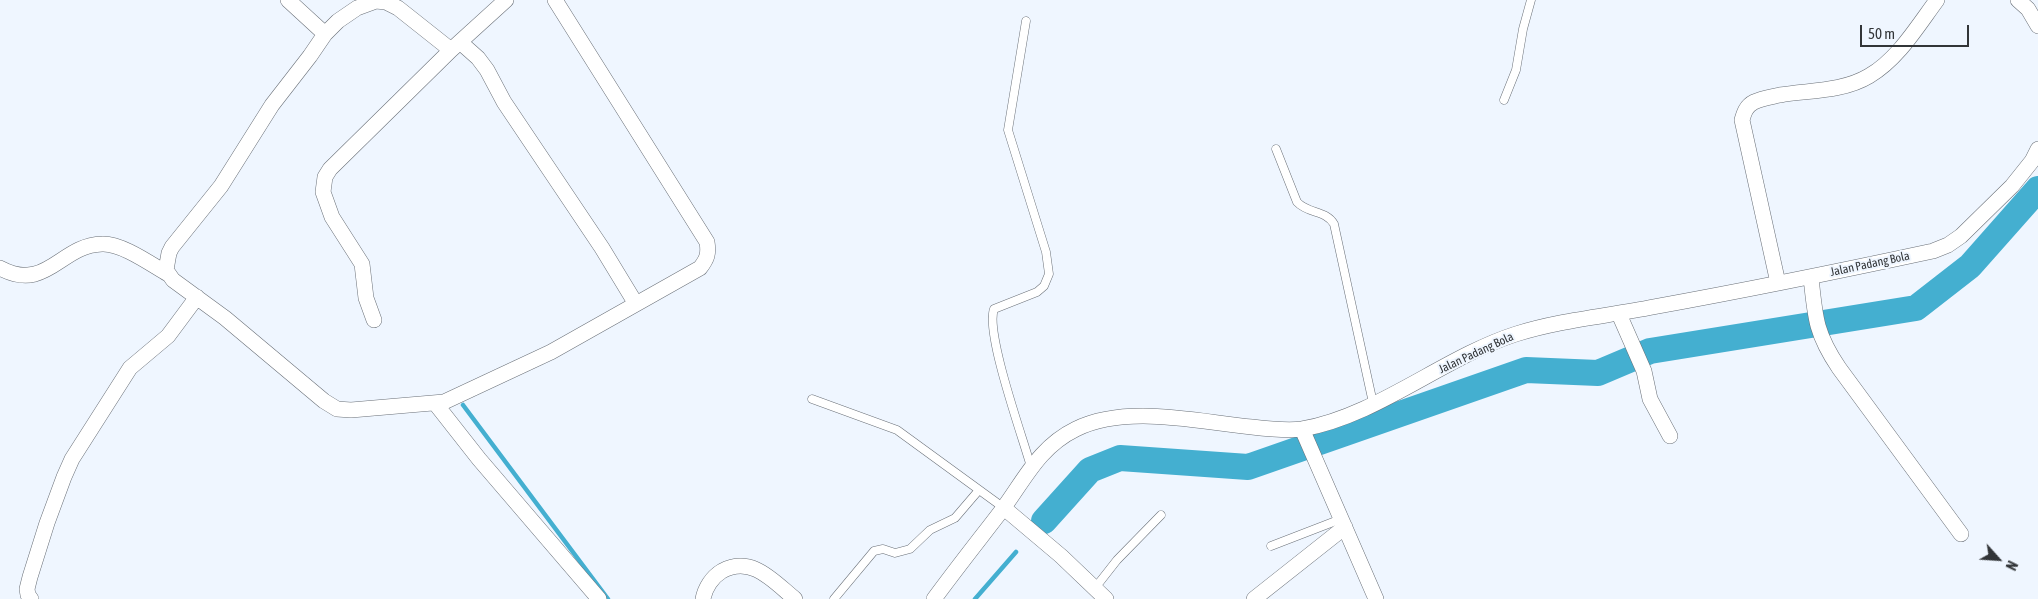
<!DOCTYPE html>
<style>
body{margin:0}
#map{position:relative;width:2038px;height:599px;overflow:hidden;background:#eff6ff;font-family:"Asap Condensed",sans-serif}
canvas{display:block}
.north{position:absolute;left:1973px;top:534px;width:50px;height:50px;-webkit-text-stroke:4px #eff6ff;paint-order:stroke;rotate:116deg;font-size:14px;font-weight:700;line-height:20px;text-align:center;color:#323538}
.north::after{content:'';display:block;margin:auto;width:18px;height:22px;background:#323538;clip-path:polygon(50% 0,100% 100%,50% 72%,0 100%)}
.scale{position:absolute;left:1860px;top:25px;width:109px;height:22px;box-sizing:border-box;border:2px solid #323538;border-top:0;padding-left:6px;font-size:15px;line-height:18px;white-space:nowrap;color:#323538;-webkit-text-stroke:4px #eff6ff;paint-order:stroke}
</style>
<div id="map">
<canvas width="2038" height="599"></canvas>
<div class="north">N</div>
<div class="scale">50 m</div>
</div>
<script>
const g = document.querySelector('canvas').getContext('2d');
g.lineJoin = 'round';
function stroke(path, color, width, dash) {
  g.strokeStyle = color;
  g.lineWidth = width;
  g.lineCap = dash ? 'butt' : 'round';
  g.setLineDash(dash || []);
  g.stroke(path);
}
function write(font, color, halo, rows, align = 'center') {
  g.font = font + ' "Asap Condensed",sans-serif';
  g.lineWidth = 4;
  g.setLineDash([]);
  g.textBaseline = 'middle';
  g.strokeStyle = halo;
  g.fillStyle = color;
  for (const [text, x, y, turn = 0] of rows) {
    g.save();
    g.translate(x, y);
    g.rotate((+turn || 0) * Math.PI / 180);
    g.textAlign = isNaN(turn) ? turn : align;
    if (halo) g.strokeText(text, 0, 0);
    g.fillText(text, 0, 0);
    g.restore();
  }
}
stroke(new Path2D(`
 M463,405L608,599
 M975,599L1016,552`), '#44afd0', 4.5);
stroke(new Path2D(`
 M1044,521L1090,470L1120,458L1248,467L1526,370L1598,373L1650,351L1916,308L1970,266L2038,189`), '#44afd0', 26);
const lane = new Path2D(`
 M1026,21L1008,130L1046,252L1049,274L1044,286L1037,292L994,309C985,333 1023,438 1031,467
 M1504,100L1516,70L1523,29L1531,0
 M1276,149L1297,202C1308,214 1326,210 1334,224L1373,403
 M812,399L897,430L1004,508
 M1271,546L1341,519
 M1095,588L1117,560L1161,515
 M834,599L874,551L883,549L895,553L910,549L930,530L955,518L979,490`);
const street = new Path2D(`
 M288,0L325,34
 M2018,0L2028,9L2038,26
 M460,42L478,58L487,70L504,102L602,248L636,304
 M451,50L398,8L386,2L376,1L357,8L338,21L325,34L310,56L272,105L221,186L172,247L169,253L166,270L173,280L225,318L324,401L337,409L351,410L444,402L551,352L700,268C707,259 709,254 707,242L555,0
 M0,268C47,293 60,245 102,244C122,243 152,265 168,274
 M1811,277C1815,318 1816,334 1839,368L1961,534
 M1778,283L1742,120C1744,113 1746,106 1754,102C1762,98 1771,97 1780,95C1809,90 1842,92 1869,76C1898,59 1917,27 1937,0
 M1619,314L1644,371L1650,399L1670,436
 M374,320L366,298L362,264L332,217L323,192L325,177L330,169L451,50L506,0
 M435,403L479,459L599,599
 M1302,429L1376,599
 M1004,508L1061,556L1106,599
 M31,599L28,595L27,589L30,577L47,523L64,477L72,459L130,368L168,336L197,297
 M703,599C705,588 712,577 722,571C752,555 773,581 795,599
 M934,599C956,569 979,540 1002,510C1025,479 1039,447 1076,429C1127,404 1198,422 1252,427C1269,429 1286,431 1302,429C1377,416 1444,357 1516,334C1560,320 1608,316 1653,307C1747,290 1840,271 1933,251L1948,245L1961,236L2012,186L2032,161L2038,149
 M1254,599L1345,527`);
stroke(lane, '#6a7078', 9);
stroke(street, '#6a7078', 16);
stroke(lane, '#fff', 8);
stroke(street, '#fff', 15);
write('12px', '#323538', '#eff6ff', [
 ["Jalan Padang Bola",1870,264,-12],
 ["Jalan Padang Bola",1476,353,-25]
]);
</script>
